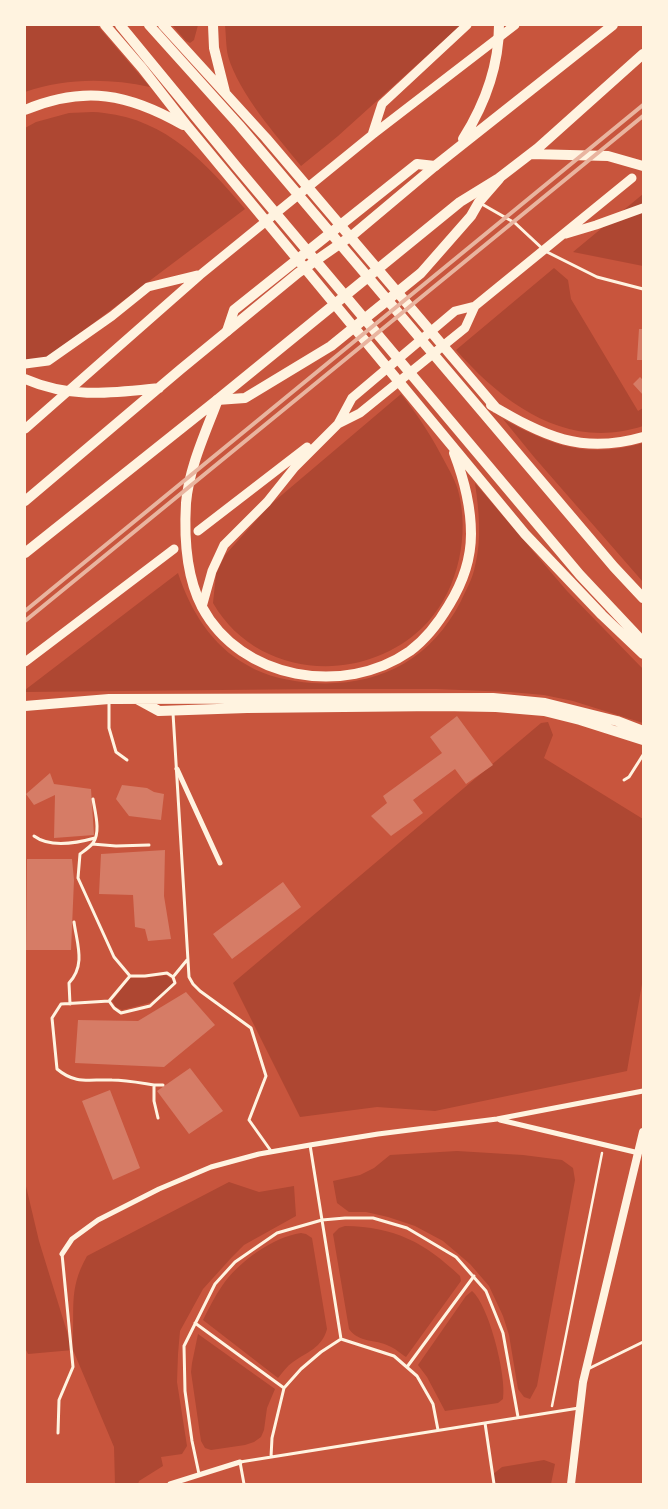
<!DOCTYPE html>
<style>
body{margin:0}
#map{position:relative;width:668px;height:1509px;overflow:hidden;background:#c8553d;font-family:Mulish,sans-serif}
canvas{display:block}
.frame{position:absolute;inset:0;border:26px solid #fff3e0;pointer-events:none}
</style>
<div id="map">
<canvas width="668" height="1509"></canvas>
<div class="frame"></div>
</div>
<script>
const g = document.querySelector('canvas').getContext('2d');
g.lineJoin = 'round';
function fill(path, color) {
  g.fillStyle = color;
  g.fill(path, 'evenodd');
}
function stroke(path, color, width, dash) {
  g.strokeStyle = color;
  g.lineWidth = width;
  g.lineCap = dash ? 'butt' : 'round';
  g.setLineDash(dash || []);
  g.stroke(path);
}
fill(new Path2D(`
 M25,25H97L150,87C108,78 65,78 25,92Z
 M172,25H198L194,40L190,43L186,41Z
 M225,25H461L338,136L301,166C276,135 239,94 228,56C226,47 226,35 225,25Z
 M69,113C81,113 93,111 104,113C167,120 207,164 245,209L43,361L25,359V128L36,122Z
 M643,194V266L573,252Z
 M554,268L568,280L571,299L638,411L643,408V426C566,451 504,404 456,350Z
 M401,394C420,418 432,437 446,464C452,475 458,486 460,499C469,543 455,597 422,628C361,686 256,678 213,603L216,574L225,555L270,505Z
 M503,419C552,446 587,459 643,443V582L534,457Z
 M475,483L567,591L643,669V723L573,701L544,695L510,692L437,689H318L25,692V690L178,573C190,610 212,646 247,665C267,677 289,681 312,683C378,687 430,661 461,601C466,590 473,578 475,566C482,539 479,511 475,483Z
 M548,722L553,735L544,758L643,819V978L627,1071L435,1111L377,1107L300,1117L233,983L541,723Z
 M166,975L176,983L149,1003L122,1010L116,1007L112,1001L130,978H144Z
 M457,1151L523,1155L562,1160L573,1168L575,1180L537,1386L530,1399L524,1397L518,1389L509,1335L503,1316L489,1286L470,1264L443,1241L415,1226L388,1217L366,1212H349L337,1203L333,1181L360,1175L374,1168L390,1155Z
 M25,1182L39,1241L72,1348C76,1311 67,1291 87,1256L229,1182L259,1192L294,1186L296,1216L244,1245L232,1257L203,1289L180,1331L178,1354L177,1382L187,1446L182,1454L161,1457L163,1466L139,1481L138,1484H115L114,1447L73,1350L28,1354L25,1348Z
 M345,1226C395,1227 424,1242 460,1276L461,1281L406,1357C401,1354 395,1348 389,1346C375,1339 359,1343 349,1329L333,1234L339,1228Z
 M301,1233L306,1234L312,1238L327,1329C322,1348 307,1352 293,1362C287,1366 283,1372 278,1378L203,1320C209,1308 215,1296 222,1286C238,1262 273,1237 301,1233Z
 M472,1291C489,1305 507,1377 503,1399L498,1403L445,1411L427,1377L418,1365L466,1296Z
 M198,1334L275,1389L267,1408L264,1430L261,1437L254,1442L245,1445L211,1450L205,1448L201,1441L191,1372L192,1363Z
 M544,1460L555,1464L551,1484H494L492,1475L502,1467Z`), '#ae4732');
fill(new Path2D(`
 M639,329H643V360H637Z
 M640,377L643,380V395L633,384Z
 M457,716L493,765L466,784L455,769L413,800L423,813L391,836L371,816L387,803L383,796L442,753L430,737Z
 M50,773L54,784L91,789L94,835L54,838L55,795L34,805L26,794Z
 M122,785L147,788L154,792L164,794L161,820L129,816L116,799Z
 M165,850L164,896L171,939L148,941L145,929L135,927L133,895L99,894L101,854Z
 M27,859H72L74,880L71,950H26Z
 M283,882L301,907L232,959L213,934Z
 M186,992L215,1025L164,1067L75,1063L78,1020L138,1021Z
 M190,1068L223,1111L189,1134L157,1091Z
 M110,1090L140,1168L113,1180L82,1101Z`), '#d67c66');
stroke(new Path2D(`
 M552,1406L602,1153`), '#fff3e0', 2.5);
stroke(new Path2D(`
 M480,203L515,223L545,251L597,277L643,289
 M109,702V728L116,752L127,760
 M173,713L189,977L193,984L200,991L251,1028L266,1076L249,1120L271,1151
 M624,780L629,777L643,755
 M93,799C95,812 101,832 93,843C90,847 84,851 80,854L78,878L114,957L130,976L109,1001L114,1008L121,1013L150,1006L175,983L173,977L167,973L145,976H130
 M34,836C50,848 77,843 95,838
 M92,844L116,846L149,845
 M173,977L187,960
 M109,1001L61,1004L52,1018L57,1069C76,1085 89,1079 112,1080C126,1080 141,1083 154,1085V1101L158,1118
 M70,1004L69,983C86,965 77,944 74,922
 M154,1085H163
 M310,1145L341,1339
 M195,1323L284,1388
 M407,1367L474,1276
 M588,1369L643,1342
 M485,1423L494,1484
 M58,1433L59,1400L73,1367L62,1254
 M271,1457L272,1438L284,1388L301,1369L321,1352L341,1339L394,1356L417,1376L433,1404L438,1430
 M199,1474L192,1441L185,1391L184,1346L215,1284L235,1262L277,1233L322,1220L345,1218H373L407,1228L456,1257L486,1291L503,1333L518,1417
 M244,1484L240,1462L579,1408`), '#fff3e0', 3);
stroke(new Path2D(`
 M177,769L220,863
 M500,1120L639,1153
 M62,1254L72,1239L98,1220L159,1189L211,1167L259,1154L310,1145L378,1134L497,1119L643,1091
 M170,1484L240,1462`), '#fff3e0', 5);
stroke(new Path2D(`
 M571,1484L583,1382L643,1132`), '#fff3e0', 8);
stroke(new Path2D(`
 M372,135L382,104L467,25
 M566,234L596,225L643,208
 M25,364L48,361L112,316L148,287L197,275
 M338,424L360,413L465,328L475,306
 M25,429L200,275L372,135L515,25
 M198,531L307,447
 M202,607L212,571L224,545L267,502L295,467L338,424L352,398L455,311L475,306L632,178
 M25,662L174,549`), '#fff3e0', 9);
stroke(new Path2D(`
 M227,331L234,310L417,164L435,166
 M217,400L245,398L331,346L421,273L471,216L479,202L499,179`), '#fff3e0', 10);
stroke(new Path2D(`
 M105,25L142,68L188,127L525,534L602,615L643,654
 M120,25L236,166L580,575L643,642
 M149,25L239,125L614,567L643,598
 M163,25L266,138L496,408
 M213,25L214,48L225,92
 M25,110C85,85 129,94 183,125
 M463,139C485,104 499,66 499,25
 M531,154L608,156L643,166
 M25,379C71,399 111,393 159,388
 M217,402C205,434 189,468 186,503C184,537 186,576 202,607C241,680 344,697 410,651C426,639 439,622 449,605C462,584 471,559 471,534C471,505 464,479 454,453
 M491,405C544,436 581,455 643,437
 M25,501L181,369L298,273L354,234L435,166L613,25
 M25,553L217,400L460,202L499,178L538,148L643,54
 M137,699L159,711L247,708L441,706L496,707L544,711L580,720L643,740
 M25,706L109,699L493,698L545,703L617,721L643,731`), '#fff3e0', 10);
stroke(new Path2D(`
 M25,611L643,105
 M25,621L643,116`), '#e9b49f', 4);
</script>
